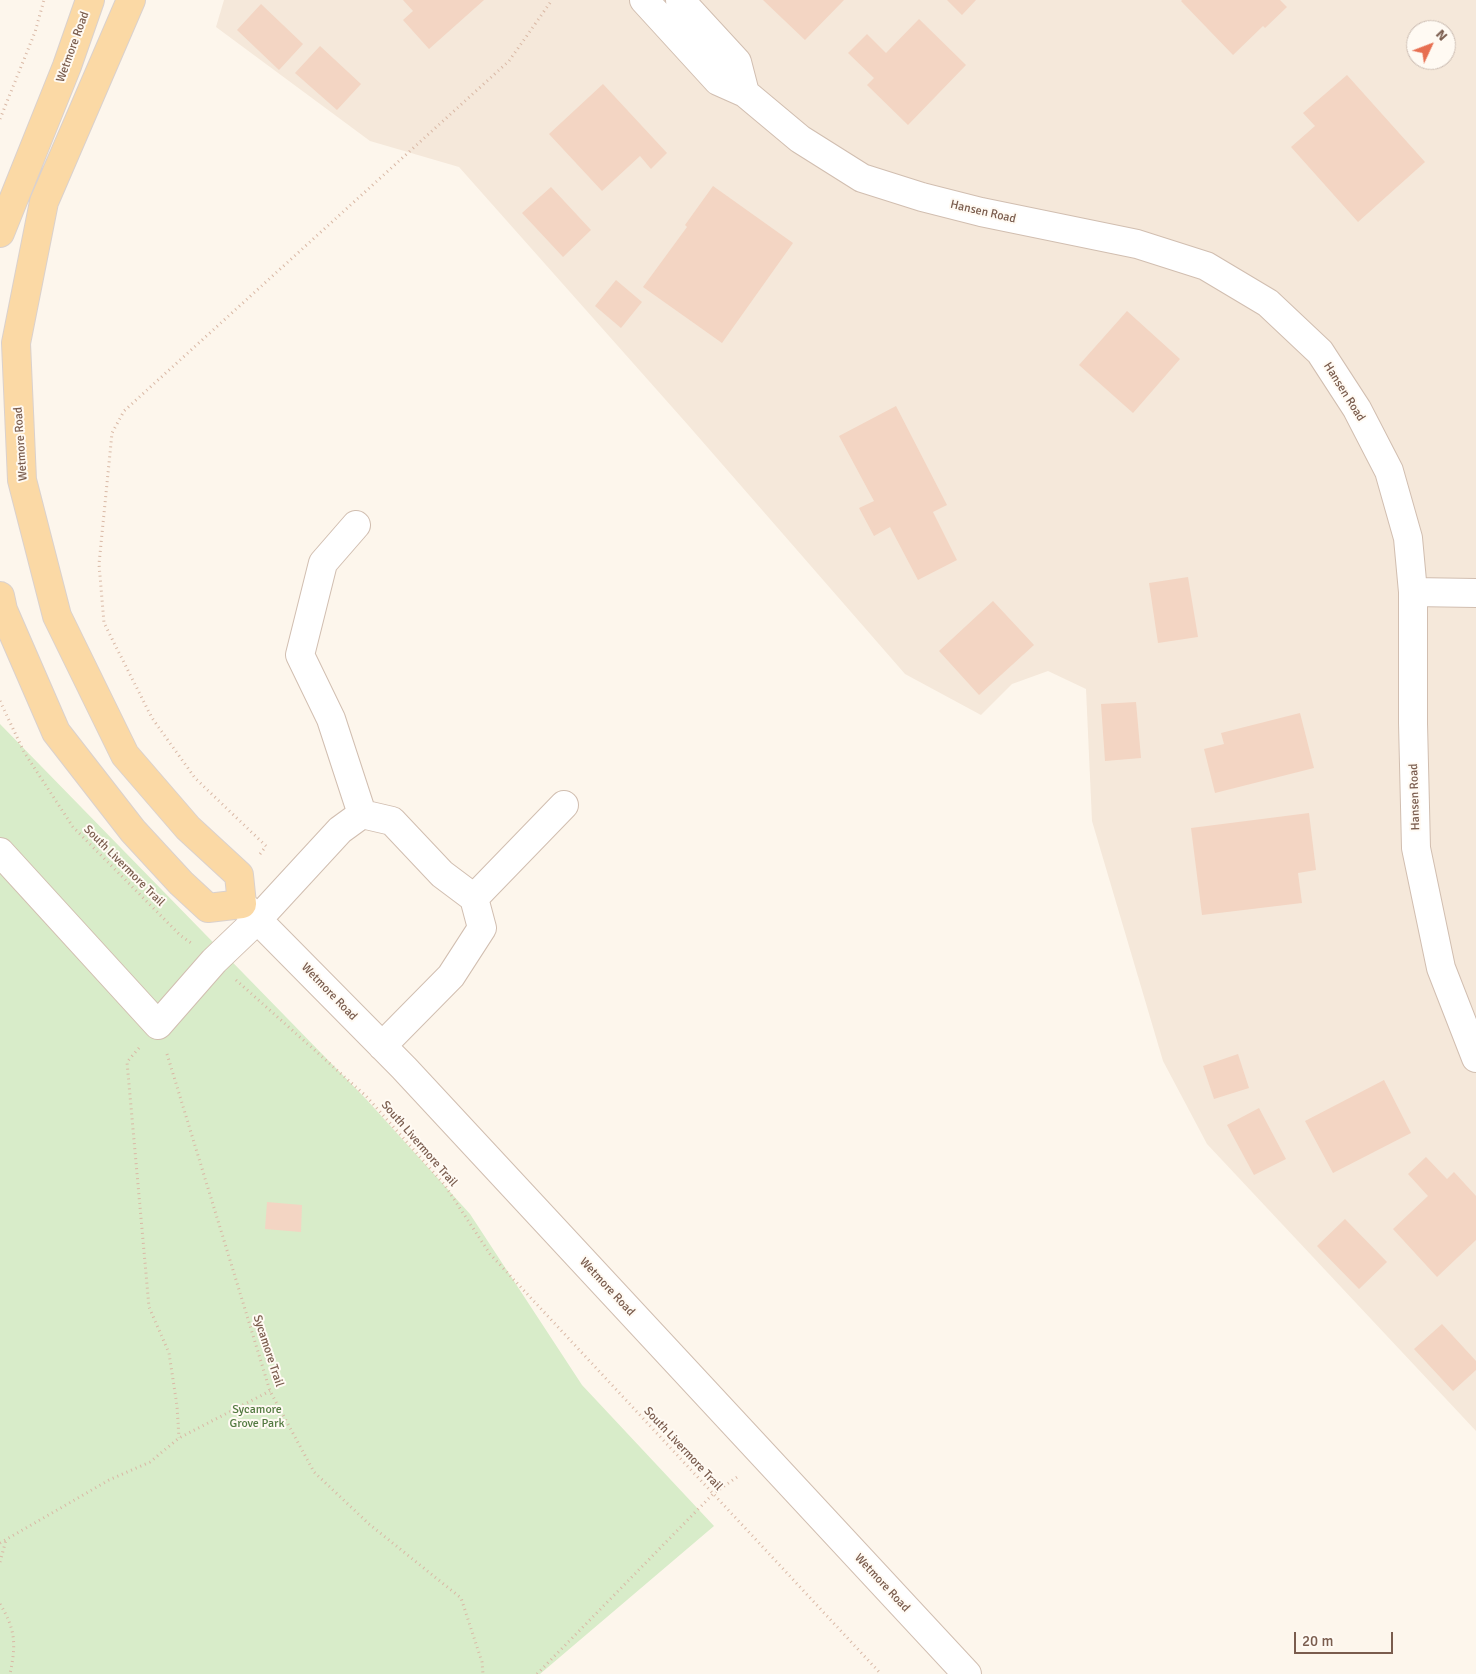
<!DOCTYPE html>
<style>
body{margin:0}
#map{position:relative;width:1476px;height:1674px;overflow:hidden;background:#fdf6ec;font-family:Signika,sans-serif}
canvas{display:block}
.north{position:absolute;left:1406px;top:20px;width:50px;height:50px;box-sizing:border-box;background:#fffaf3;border:1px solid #cabbb1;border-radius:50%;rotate:47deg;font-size:14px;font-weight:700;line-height:20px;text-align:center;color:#7a5c4d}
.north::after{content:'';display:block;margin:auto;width:18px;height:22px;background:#e76f51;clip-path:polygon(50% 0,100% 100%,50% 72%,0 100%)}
.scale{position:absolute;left:1294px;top:1632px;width:99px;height:22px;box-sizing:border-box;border:2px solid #7a5c4d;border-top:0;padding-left:6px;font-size:15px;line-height:18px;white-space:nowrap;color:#7a5c4d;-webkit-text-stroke:4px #fffaf3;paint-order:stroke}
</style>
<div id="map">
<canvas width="1476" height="1674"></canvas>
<div class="north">N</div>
<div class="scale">20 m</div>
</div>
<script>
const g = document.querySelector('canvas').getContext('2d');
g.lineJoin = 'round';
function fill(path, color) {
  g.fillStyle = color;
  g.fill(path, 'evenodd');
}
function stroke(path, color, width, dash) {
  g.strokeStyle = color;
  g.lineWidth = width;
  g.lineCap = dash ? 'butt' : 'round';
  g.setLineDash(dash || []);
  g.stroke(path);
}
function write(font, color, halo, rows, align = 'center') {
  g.font = font + ' Signika,sans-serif';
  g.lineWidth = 4;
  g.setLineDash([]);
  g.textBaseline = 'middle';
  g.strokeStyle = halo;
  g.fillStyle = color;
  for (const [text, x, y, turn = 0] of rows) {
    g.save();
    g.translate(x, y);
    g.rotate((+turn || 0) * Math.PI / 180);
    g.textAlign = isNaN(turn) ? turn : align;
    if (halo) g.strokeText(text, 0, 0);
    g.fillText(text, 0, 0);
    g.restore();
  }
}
fill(new Path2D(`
 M224,0H1476V1431L1207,1144L1163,1061L1092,821L1086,689L1048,671L1012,684L981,715L905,674L688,425L459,167L370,141L216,27ZM1416,30H1446V60H1416Z`), '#f5e8da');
fill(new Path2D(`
 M0,724L366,1099L470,1214L582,1385L714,1526L540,1674H0Z`), '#d8ecc9');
fill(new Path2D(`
 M403,0H484L429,49L403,20L413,11Z
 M763,0H844L805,40Z
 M947,0H976L962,15Z
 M1182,0H1280L1287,7L1265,28L1263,26L1233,55L1181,1Z
 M261,4L303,44L279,70L237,30Z
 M919,19L966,65L908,125L867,85L874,78L848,53L867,34L886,53Z
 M320,46L361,84L337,110L295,73Z
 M1347,75L1425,162L1358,222L1291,147L1315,126L1303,113Z
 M603,84L667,153L651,169L640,156L602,191L549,134Z
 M713,186L793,243L722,343L643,287L687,227L685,225Z
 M551,187L591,230L563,257L522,213Z
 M616,280L642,302L621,328L595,306Z
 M1127,311L1180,359L1133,413L1079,365Z
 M896,406L947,505L933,512L957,560L918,580L890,527L874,536L859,508L874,501L839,436Z
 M1188,577L1198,637L1158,643L1149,583Z
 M993,601L1034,645L979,695L939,651Z
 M1136,702L1141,758L1105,761L1101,704Z
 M1300,713L1314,768L1215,793L1204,749L1224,744L1221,733Z
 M1309,813L1316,870L1298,873L1302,903L1202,915L1191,828Z
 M1238,1054L1249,1088L1214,1099L1203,1066Z
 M1384,1080L1411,1133L1333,1173L1305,1121Z
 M1259,1108L1286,1159L1254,1175L1227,1125Z
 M1426,1157L1447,1179L1454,1172L1476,1196V1240L1437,1277L1393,1229L1428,1196L1408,1174Z
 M267,1202L302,1205L301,1232L265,1229Z
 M1345,1219L1387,1262L1359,1289L1317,1246Z
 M1442,1324L1476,1361V1370L1453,1391L1414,1349Z`), '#f3d5c3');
const minor = new Path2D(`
 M644,0L718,81L745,93L800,139L862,178L922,197L981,212L1137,244L1206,266L1268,303L1320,352L1357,409L1389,471L1408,538L1413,592V723L1416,848L1441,968L1476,1058
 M680,0L737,62L745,93
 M356,525L323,563L300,655L331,719L362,814
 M1413,592L1476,593
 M0,852L158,1025L214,961L258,919L340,830L362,814L392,821L442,874L474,898L482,928L451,976L382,1046
 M474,898L564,805
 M242,904L404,1068L967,1674`);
const major = new Path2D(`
 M0,233L67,66L90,0
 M0,596L3,610L56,732L133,831L181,883L208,908L242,904L239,875L188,828L125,755L57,616L22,480L16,343L44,202L131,0`);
stroke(minor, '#d1beb0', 30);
stroke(major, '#dad1cd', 30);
stroke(new Path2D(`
 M0,119L35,32L44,0
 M0,701L24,752L73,827L180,935L191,943
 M260,854L266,846L195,778L152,718L104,623L99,564L112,433L124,411L509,61L552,0
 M236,980L366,1096L444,1184L490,1254L881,1674
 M139,1048L127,1062L149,1307L169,1353L177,1406L179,1438
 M167,1054L270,1391L314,1472L369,1524L461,1598L482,1662L483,1674
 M0,1543L109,1480L150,1462L179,1438L270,1391
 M0,1562L6,1540
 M0,1604C16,1630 16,1645 10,1674
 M537,1674L713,1494L740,1475`), '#d9b8a5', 3, [1, 4]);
stroke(minor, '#fff', 28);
stroke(major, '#fbd9a5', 28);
write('12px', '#7a5c4d', '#fffaf3', [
 ["Wetmore Road",73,47,-70],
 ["Hansen Road",983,212,13],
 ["Hansen Road",1344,392,58],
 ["Wetmore Road",21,444,-94],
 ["Hansen Road",1415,797,-92],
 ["South Livermore Trail",124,866,45],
 ["Wetmore Road",329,992,46],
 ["South Livermore Trail",419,1144,49],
 ["Wetmore Road",607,1287,47],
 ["Sycamore Trail",268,1351,72],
 ["South Livermore Trail",683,1449,47],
 ["Wetmore Road",882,1583,47]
]);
write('12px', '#537a41', '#fffaf3', [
 ["Sycamore",257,1410],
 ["Grove Park",257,1424]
]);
</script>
